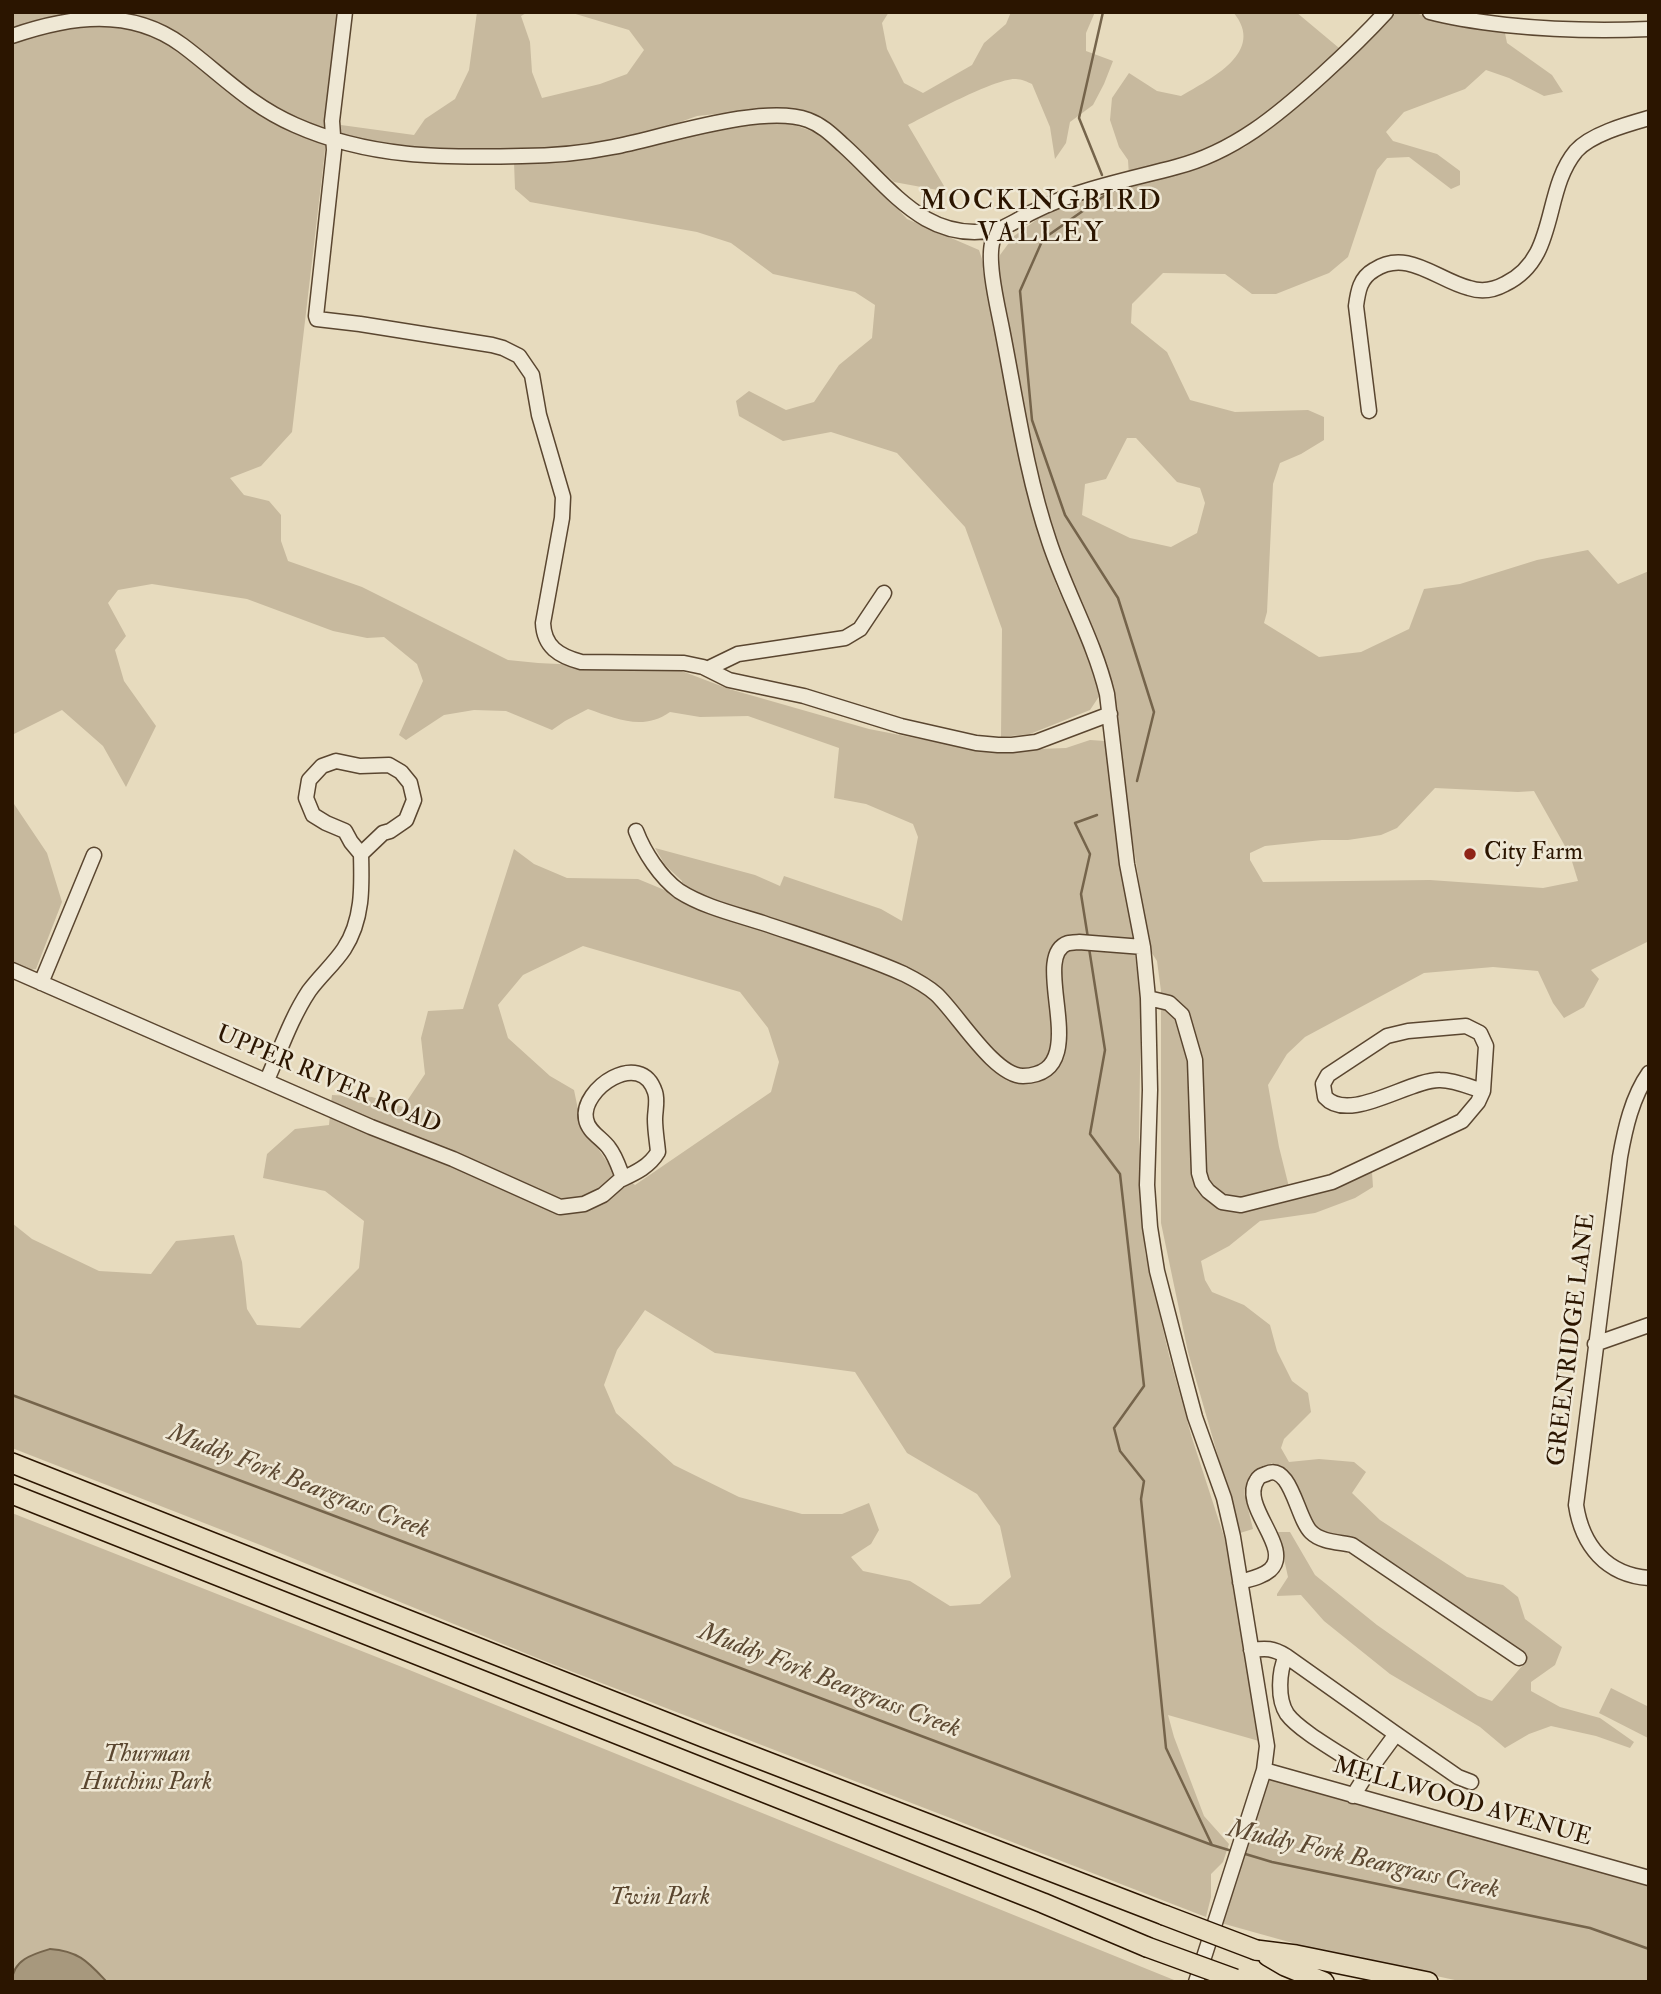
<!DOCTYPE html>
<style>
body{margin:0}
#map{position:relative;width:1661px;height:1994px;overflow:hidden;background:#e7dbbe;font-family:"IM FELL Double Pica",serif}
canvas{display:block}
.frame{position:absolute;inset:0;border:14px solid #2b1500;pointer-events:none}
</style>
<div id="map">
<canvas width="1661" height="1994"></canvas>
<div class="frame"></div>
</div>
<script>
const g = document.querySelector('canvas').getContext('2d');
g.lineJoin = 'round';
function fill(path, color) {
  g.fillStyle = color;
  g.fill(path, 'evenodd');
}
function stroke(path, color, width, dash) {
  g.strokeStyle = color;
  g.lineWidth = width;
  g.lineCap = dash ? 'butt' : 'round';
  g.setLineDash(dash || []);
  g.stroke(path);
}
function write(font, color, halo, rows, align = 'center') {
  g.font = font + ' "IM FELL Double Pica",serif';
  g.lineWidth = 5;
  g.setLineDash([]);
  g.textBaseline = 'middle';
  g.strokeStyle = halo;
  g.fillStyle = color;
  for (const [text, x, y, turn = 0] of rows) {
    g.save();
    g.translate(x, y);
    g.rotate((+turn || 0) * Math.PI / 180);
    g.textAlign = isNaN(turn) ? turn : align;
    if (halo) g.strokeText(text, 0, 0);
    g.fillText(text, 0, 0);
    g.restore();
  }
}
fill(new Path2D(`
 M12,12H339L324,159L292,432L261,466L230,478L244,495L269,501L281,515V541L288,561L362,587L508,660L538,663L679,670L729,689L869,729L982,751L1066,748L1090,740L1105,741L1141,998L1139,1142L1145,1252L1169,1355L1192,1438L1227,1546L1259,1741L1168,1715L1174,1737L1204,1816L1229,1844L1223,1862L1211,1874V1897L1206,1917L542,1660L263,1546L12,1448V1223L32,1239L99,1271L151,1274L176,1241L234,1235L242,1262L247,1309L257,1325L300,1328L359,1268L364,1221L325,1191L263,1178L267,1154L295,1129L329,1125L332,1095L372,1097L403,1107L425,1074L421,1038L428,1011L463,1009L514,849L534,864L567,878L638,879L679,896L682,881L665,865L655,848L755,875L780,886L784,876L881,909L902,921L918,837L913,824L866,804L834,798L839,748L748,716L700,717L670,712C643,731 617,719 588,709L565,721L552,730L506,711L474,710L444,715L406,740L399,735L423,681L417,664L384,637L367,638L333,631L247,599L152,584L118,590L108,603L126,636L115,650L124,681L156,726L126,787L103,746L62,710L12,735ZM583,946L740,992L768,1028L779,1062L771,1092L635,1185L608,1163L581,1124L574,1090L550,1076L508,1038L498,1005L523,975ZM645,1310L715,1353L855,1372L907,1453L977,1494L1000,1526L1011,1577L980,1604L950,1606L910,1581L863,1571L851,1557L871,1544L879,1530L869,1503L842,1514H802L739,1497L674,1465L616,1413L604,1385L617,1350Z
 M477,12H528L521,16L530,42L532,72L542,98L600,84L627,74L644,50L629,30L569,12H889L882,23L887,49L904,83L923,93L972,65L984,43L1006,24L1011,12H1095L1086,33V51L1113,61L1104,84L1093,105L1070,122L1066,143L1055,159L1050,127L1032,84C1028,82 1021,79 1016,79C998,77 927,115 908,125L944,186L943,191L894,182L860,150L809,112L754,110L697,116L638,137L571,148L502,152L401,150L339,134L341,125L414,135L425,119L455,99L469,70Z
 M1233,12H1296L1351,58C1363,44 1379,18 1398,13C1413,8 1431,20 1445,23C1465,26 1485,29 1505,33L1507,43L1552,75L1563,92L1544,96L1509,78L1486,70L1465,89L1404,112L1386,132L1393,141L1437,154L1460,171V185L1451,189L1409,157L1387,158L1377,170L1348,257L1329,273L1276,294H1252L1225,274L1163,273L1132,304L1131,323L1167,352L1190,400L1235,412L1308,410L1324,417V440L1301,454L1280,463L1273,484L1267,612L1264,623L1319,657L1361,652L1409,629L1424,589L1460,584L1537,560L1588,550L1618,584L1649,571V941L1591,970L1599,979L1584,1007L1564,1018L1553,1003L1538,971L1493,967L1424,973L1305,1037L1287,1054L1268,1085L1279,1147L1291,1195L1362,1171L1372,1172L1373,1187L1355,1198L1315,1213L1260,1221L1229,1246L1201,1261L1205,1280L1212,1292L1244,1305L1270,1325L1277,1351L1292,1381L1308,1393L1311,1412L1284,1439L1281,1448L1289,1462L1319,1459L1354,1462L1366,1472L1352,1493L1380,1520L1467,1577L1503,1585L1518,1597L1525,1619L1562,1647L1555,1665L1531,1682V1691L1560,1707L1600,1718L1634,1742L1630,1748L1596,1736L1551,1726L1529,1734L1505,1748L1480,1727L1390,1674L1324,1621L1301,1595L1277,1596V1594L1288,1577L1278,1532H1290L1315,1575L1377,1625L1478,1696L1492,1701L1522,1666L1523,1654L1403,1569L1350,1538L1324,1535L1313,1527L1289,1477L1272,1463L1247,1481L1244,1492L1253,1529L1240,1533L1188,1352L1161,1223V991L1157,961L1150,950L1128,812L1121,742L1107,670L1077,603L1045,509L1032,451L998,276L1000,255L1014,236L1046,213L1079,201L1203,165L1245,147L1289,113L1260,121L1194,158L1129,176L1128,160L1119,147L1110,120L1112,98L1129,73L1157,91L1181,96C1210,79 1267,52 1233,12ZM1127,438H1136L1177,482L1200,488L1205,503L1197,533L1171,547L1130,538L1082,515L1085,484L1106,479ZM1435,788L1518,792L1534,791L1570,855L1578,881L1543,888L1430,880L1263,882L1250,860V853L1265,846L1322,840H1348L1381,835L1397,828Z
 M789,123L817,133L846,153L907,219L979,250L985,268L1029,504L1057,587L1097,676L1100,695L1090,710L1030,734L1001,737L1002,629L965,527L897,453L831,432L783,441L739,416L736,401L749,391L786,410L814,402L839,365L872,338L875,305L855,292L773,274L731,243L697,232L530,202L515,189L514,162L743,124Z
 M12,801L47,853L62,902L36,969L24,971L12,965Z
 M12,1513L402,1667L1179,1982H12Z
 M1611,1688L1649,1707L1648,1738L1599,1713Z
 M1275,1778L1649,1884V1982H1464L1325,1952L1221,1923L1267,1782Z`), '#c7b99e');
const water = new Path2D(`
 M50,1949C79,1951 88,1962 107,1982H12C12,1960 33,1954 50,1949Z`);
fill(water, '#a7987d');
stroke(water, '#75644b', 2);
stroke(new Path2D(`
 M1102,175L1079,118L1103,12
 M1104,196L1043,239L1020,291L1032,420L1065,515L1118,598L1154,712L1137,781
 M1088,938L1081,894L1090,854L1075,823L1097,815
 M1089,948L1105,1050L1090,1134L1120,1174L1144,1386L1114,1428L1120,1451L1144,1481L1141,1499L1166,1748L1212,1845
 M12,1395L1212,1845L1232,1851
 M1242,1853L1272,1862L1590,1928L1649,1949`), '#75644b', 2.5);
const minor = new Path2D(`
 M345,12L332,121L334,150L316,316L317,319L360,324L492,345L503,348L519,356L532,375L539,415L563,497L562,518L543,623C544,647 559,656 581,662L684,663L703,667L729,680L804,696L901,726L976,743L998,745H1012L1036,742L1110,714
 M1430,12C1455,19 1480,22 1506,25C1554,30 1601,31 1649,29
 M12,36C70,16 130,7 182,45C221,74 249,105 295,125C369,158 443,158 522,156C553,156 583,153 613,147C661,138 763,103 808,120C822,125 832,135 843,145C890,187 926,246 999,229
 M1369,411L1356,306C1358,291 1360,278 1374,270C1407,248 1437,280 1469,288C1481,292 1494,290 1505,284C1559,258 1542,192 1576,151C1591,134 1628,124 1649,118
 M707,669L738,654L845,638L860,629L884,593
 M636,831C644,852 660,877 679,891C704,907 735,914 763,923C810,939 859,954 904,974C914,979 927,986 936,994C957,1013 994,1076 1023,1076C1097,1074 1027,957 1068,943C1069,943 1078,942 1079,942L1143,947
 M12,970L371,1127L453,1159L560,1207L584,1204L603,1195L620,1180C635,1173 649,1167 658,1152C657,1141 655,1130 655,1119C655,1111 658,1100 655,1092C641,1048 580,1089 586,1119C588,1132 602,1138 609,1148C616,1157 619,1168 623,1178
 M41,983L94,855
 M1148,998L1169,1003L1182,1015L1195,1060L1199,1173L1202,1183L1208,1191L1222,1202L1241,1205L1332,1182L1462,1121L1478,1102L1483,1091
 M1466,1026L1480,1033L1486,1046L1483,1091C1470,1087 1454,1080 1440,1080C1410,1079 1349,1124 1325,1097L1323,1084L1328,1075L1387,1036L1408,1031Z
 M1649,1073C1632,1097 1625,1129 1620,1157L1576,1505C1582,1545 1606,1575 1649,1578
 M267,1080C280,1051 291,1018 309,991C320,976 334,964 344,949C363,920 362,887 361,854L383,833L390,831L406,820L414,800L410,783L401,772L389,765L360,766L336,761L322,766L309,780L306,798L313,815L326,823L345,831L351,842L361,854
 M1595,1344L1649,1325
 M1240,1582C1250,1579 1262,1577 1270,1570C1294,1548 1239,1506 1257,1480C1260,1475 1261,1476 1266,1474C1291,1462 1297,1519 1311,1532C1321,1542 1338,1542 1352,1545L1519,1658
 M1251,1650C1266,1648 1273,1648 1286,1656L1396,1734L1458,1777L1471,1782
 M1286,1656C1279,1671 1277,1699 1287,1714C1300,1732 1347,1757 1368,1772
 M1264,1770L1649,1878
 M1353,1796L1368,1772L1396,1734
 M1196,1982L1264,1770L1267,1746L1233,1537L1224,1498L1195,1417L1183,1372L1157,1271L1150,1227L1147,1185L1150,1090L1148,998L1143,947L1127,864L1107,694C1094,640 1066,593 1049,541C1026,473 1016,400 1002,329C998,308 986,260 993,240C997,228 1006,227 1016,221C1066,191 1120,182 1176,167C1234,152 1278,115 1322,75C1344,55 1365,35 1386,12`);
const highway = new Path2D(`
 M12,1463L703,1737L1164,1915
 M12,1494L1043,1903L1147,1947
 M1256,1950L1296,1955L1428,1982
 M1268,1956L1285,1966L1324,1982`);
stroke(minor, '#5a4630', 17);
stroke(highway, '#2b1500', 22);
stroke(minor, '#efe8d5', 14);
stroke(highway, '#e7dbbe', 19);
const highwayBridge = new Path2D(`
 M1164,1915L1256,1950
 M1147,1947L1235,1979`);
stroke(highwayBridge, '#2b1500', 22, []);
stroke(highwayBridge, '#e7dbbe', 19);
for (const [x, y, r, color] of [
 [1470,854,7,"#8f2418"]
]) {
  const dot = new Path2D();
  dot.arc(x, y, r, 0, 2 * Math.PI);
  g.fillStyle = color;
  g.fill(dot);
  stroke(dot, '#efe8d5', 2.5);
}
write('24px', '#2b1500', '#efe8d5', [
 ["City Farm",1484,854]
], 'left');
write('24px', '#2b1500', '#efe8d5', [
 ["UPPER RIVER ROAD",328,1081,23],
 ["GREENRIDGE LANE",1573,1340,-83],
 ["MELLWOOD AVENUE",1462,1803,16]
]);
write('italic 24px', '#5a462f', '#efe8d5', [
 ["Thurman",147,1756],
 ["Hutchins Park",147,1784],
 ["Twin Park",660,1899]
]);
write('italic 26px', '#5d4932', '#efe8d5', [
 ["Muddy Fork Beargrass Creek",298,1483,21],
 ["Muddy Fork Beargrass Creek",829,1682,21],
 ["Muddy Fork Beargrass Creek",1363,1861,13]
]);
g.letterSpacing = '2px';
write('28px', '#2b1500', '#efe8d5', [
 ["MOCKINGBIRD",1041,203],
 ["VALLEY",1041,235]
]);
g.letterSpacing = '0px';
</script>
